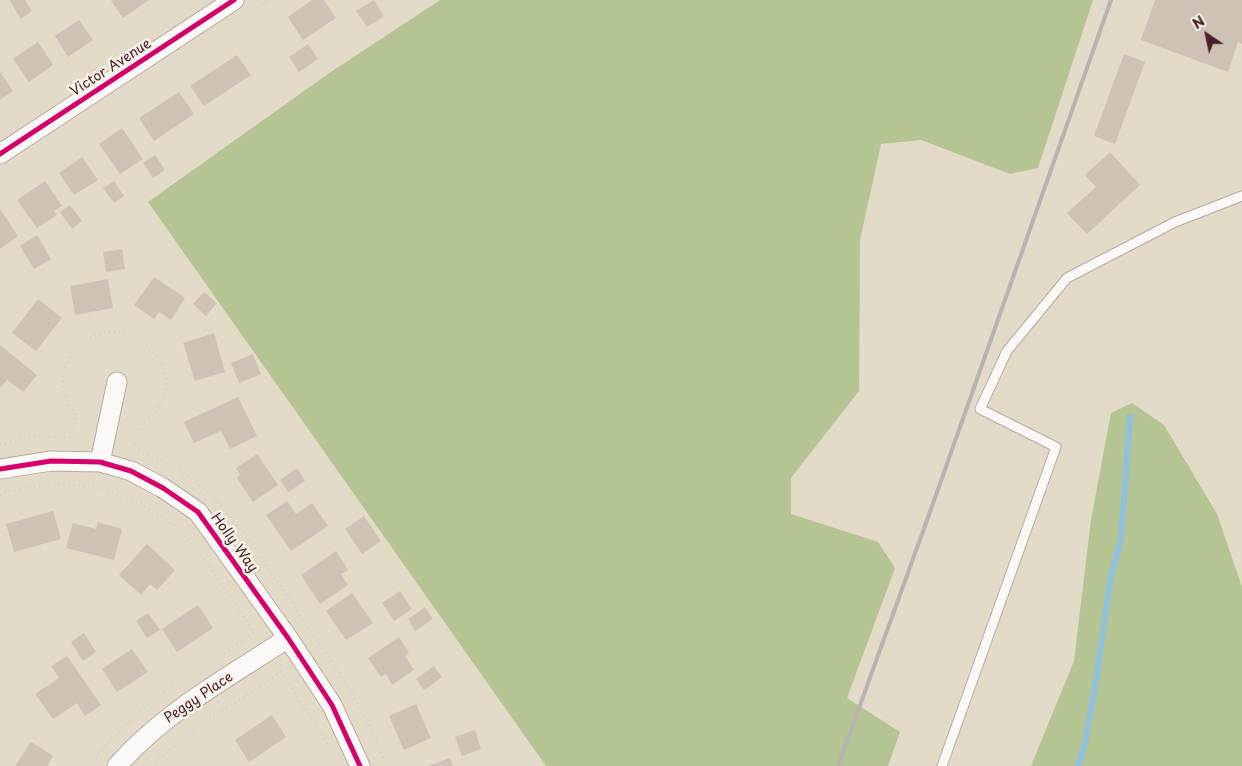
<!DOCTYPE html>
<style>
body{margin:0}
#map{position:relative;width:1242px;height:766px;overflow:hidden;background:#e3dac8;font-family:"Playpen Sans",sans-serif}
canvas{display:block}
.north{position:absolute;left:1182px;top:10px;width:50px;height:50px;-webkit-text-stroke:4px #f7f3e8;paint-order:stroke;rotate:326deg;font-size:14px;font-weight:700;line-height:20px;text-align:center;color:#4a1f2b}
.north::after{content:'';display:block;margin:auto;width:18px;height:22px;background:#4a1f2b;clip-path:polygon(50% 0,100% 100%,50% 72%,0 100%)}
</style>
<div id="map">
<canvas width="1242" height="766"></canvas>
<div class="north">N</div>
</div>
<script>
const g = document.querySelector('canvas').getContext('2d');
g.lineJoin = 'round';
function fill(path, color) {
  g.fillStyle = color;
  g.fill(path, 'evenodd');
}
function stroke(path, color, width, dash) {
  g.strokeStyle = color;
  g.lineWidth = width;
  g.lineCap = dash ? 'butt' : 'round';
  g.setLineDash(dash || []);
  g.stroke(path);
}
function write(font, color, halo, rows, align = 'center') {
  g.font = font + ' "Playpen Sans",sans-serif';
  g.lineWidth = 5;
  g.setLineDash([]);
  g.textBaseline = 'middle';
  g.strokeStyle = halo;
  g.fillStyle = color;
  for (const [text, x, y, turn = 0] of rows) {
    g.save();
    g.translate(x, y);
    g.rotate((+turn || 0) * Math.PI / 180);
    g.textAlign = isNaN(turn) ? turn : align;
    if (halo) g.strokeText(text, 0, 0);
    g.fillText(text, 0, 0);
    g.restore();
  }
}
fill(new Path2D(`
 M440,0H1093L1038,168L1010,174L921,140L881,144L860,240L859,391L791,478V514L878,542L895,568L847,698L900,732L888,766H546L148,202L328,74Z
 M1132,403L1164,425L1217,514L1242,587V766H1031L1074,661L1091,520L1111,413Z`), '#b4c493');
stroke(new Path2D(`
 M1078,766L1084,748L1097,675L1110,580L1121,539L1130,417`), '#91c0dc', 6);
fill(new Path2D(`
 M11,0H25L32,11L21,19L10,1Z
 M113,0H149L123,18L111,1Z
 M312,0H324L336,18L303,40L288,17Z
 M374,0L384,16L367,27L356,11Z
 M1155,0H1242V44L1238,42L1228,72L1141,40Z
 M79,20L93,40L68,57L55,36Z
 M38,42L53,65L29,82L13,59Z
 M308,44L318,59L299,72L289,57Z
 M1124,54L1145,62L1115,144L1094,136Z
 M237,55L251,75L204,106L190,86Z
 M0,72L13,91L0,100Z
 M179,92L194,114L154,141L139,118Z
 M122,128L143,159L120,174L99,144Z
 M1110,152L1140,185L1087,234L1067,213L1096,187L1085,175Z
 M155,155L165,170L153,178L143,163Z
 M82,157L98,180L74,195L59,173Z
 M45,181L62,206L54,211L57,215L37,228L17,200Z
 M114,181L124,196L114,203L103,188Z
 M70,205L82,221L72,229L60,212Z
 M0,209L18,236L0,249Z
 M37,235L51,259L34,269L20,246Z
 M122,249L125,269L106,272L103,252Z
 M154,277L185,298L171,320L159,312L154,319L134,305Z
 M108,279L113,308L75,315L70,286Z
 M204,292L217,303L206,316L193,304Z
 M38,299L62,318L36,351L12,333Z
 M214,333L225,372L195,381L183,343Z
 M0,345L37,375L23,392L7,380L0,388Z
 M253,354L261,374L239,383L231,363Z
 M238,397L257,436L230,449L221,431L194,443L184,422Z
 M257,454L278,485L253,502L237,478L240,475L236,468Z
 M297,468L305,481L288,492L280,480Z
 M287,501L296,514L312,503L328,526L291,551L266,515Z
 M53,511L61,539L14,552L6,524Z
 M364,516L381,541L362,554L345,529Z
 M98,522L122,529L114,560L66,548L73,523L96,529Z
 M147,544L175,570L157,590L150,584L141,595L119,575Z
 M336,551L348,570L341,574L348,585L320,604L301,575Z
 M400,591L412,609L394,621L382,603Z
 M352,593L373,623L346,640L326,611Z
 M198,605L213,628L177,652L162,629Z
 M425,607L433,619L415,631L408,619Z
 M148,613L160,630L147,638L136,621Z
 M84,633L96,652L83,661L71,642Z
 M399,637L409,653L405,656L414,670L392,685L386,674L381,677L368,658Z
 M132,649L148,672L117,692L102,669Z
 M67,656L101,705L85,716L77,703L53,719L35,694L59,678L51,666Z
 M434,666L442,677L424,690L416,679Z
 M416,704L431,738L404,750L389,716Z
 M272,715L286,737L249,762L235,740Z
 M475,730L481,749L462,756L455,737Z
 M31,742L53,756L47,766H15Z
 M450,758L453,766H428Z`), '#cec2b4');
const lane = new Path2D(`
 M942,766L1056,447L980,409L1007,351L1067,278L1175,222L1242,196`);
const street = new Path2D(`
 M0,154L234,0
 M100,462L117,382
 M0,469L51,461L100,462L131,471L163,488L198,512L288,638L332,705L360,766
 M117,766C164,712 229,677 288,638`);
stroke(lane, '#b5aba1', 11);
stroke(street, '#b5aba1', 21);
stroke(new Path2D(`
 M249,13L269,0
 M0,444L31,437H71L76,416C68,404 60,387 64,372C74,330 120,320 150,348C158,355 165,366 166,378C167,392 161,406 152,416C148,421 140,424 138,429C135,434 135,443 134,448L153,456L187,475L214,498L245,534L344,680L371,728L386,766
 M0,495L9,491L50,484L99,487L140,503L174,525L202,555L254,633L221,656
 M89,766L106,745L140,710L174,687
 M151,766L196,728L281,672L313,720L328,745`), '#d5d0cb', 3, [1, 4]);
stroke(lane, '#fbf9f7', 9);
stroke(street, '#fbf9f7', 19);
stroke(new Path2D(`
 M838,766L930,512L1111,0`), '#b8b2b1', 4);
stroke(new Path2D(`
 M0,154L234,0
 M0,469L51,461L100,462L131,471L163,488L198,512L288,638L332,705L360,766`), '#d6006c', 5);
write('14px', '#4a1f2b', '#f7f3e8', [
 ["Victor Avenue",111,68,-33],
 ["Holly Way",234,543,54],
 ["Peggy Place",199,698,-34]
]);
</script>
